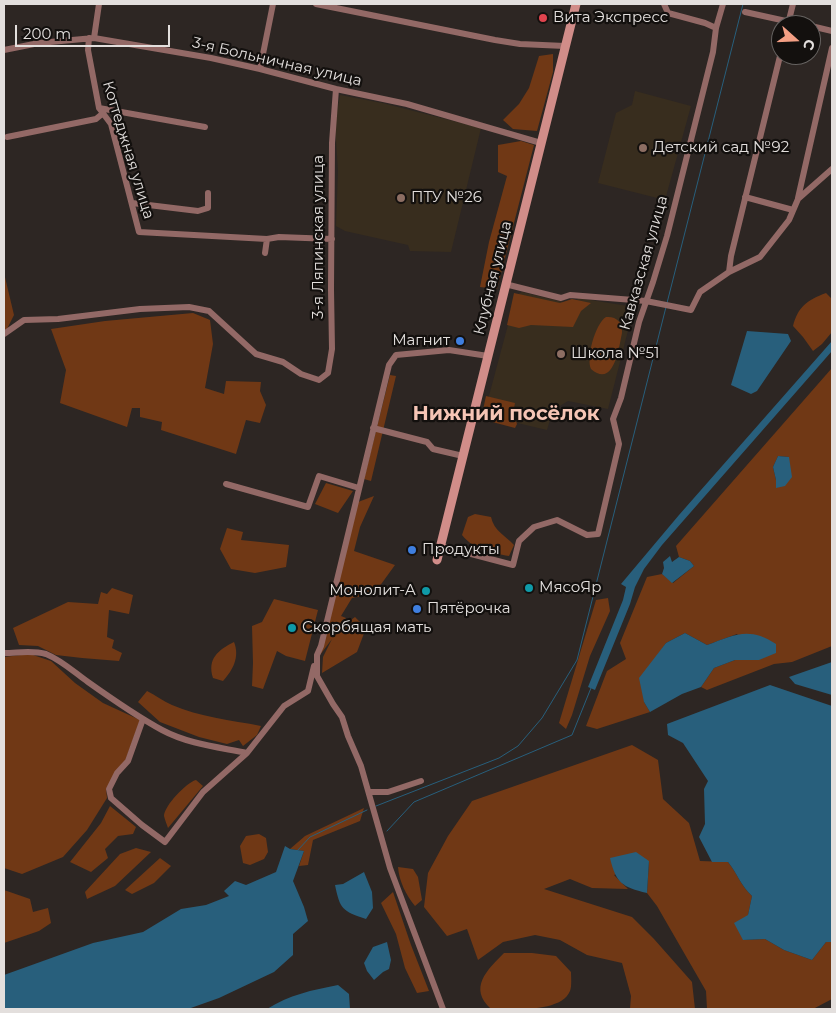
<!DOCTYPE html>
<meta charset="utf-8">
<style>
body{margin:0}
#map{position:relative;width:836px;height:1013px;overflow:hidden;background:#2d2623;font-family:Montserrat,sans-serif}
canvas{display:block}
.frame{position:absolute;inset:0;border:5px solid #e3dfdd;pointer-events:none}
.north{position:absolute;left:771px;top:15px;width:50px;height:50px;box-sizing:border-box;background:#13100e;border:1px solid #666361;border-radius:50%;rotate:110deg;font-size:14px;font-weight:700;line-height:20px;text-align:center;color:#e3dfdd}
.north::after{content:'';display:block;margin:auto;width:18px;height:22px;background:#f39f84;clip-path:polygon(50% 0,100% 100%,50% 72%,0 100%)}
.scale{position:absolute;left:15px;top:25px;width:155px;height:22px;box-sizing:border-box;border:2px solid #e3dfdd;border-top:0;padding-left:6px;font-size:15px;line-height:18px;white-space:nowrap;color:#e3dfdd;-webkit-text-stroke:4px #13100e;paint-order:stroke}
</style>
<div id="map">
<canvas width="836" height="1013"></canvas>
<div class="frame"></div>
<div class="north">С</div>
<div class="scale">200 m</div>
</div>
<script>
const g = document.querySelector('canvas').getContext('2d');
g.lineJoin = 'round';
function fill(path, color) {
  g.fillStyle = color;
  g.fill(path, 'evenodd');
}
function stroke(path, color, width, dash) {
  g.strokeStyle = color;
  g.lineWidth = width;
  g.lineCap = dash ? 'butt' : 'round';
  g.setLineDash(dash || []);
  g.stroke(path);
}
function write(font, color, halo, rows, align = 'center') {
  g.font = font + ' Montserrat,sans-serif';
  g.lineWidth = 4.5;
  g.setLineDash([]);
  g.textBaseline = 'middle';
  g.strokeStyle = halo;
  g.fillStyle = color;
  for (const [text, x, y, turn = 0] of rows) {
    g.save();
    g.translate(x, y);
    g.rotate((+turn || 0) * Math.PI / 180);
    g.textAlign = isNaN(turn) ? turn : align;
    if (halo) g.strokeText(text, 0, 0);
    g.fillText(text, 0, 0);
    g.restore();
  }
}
fill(new Path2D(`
 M635,91L691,106L665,200L598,183L616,113L632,105Z
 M340,95L382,103L481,128L451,252L410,251L408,245L345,231L336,226L338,171L335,124Z
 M522,292L575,305L578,298L634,307L608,409L568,401L553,410L547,430L492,417L486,407L516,295Z`), '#382d1e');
fill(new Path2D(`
 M553,54V72L537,131L513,129L503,120L519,104L529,88L539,56Z
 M521,141L534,145L497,289L480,287L489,242L507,176L498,172V145Z
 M4,273L14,315L7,329L4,330Z
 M514,293L560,303L572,299L591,303L581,311L573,327L531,325L519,328L507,325Z
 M826,293L832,299V332L822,344L813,351L803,337L793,326C798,307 807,300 826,293Z
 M193,313L210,320L213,344L205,388L224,394L226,381L261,382L260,391L266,405L260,423L246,420L236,454L161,430L162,422L140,417V408H132L127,427L60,403L66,370L51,329L105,321Z
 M606,317C616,316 623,322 622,333C619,347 614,389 591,369C586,358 595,324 606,317Z
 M832,368V451L831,457L832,459V646L792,662L774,664L707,690L701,687L714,668L735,660H759L737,634L707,645L685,633L666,643L655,659L644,702L650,712L597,729L586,726L607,671L626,659L620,643L647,577L662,574L673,583L694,566L690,561L679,557L676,546ZM778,456L789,457L776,487V480L773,467Z
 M390,375L396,376L371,481L364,479Z
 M486,396L515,403L513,413L517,424L515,428L481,419Z
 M326,483L353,491L338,513L315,504Z
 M374,496L360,527L354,551L395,565L374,594L352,598L341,616L346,618L340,628L355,617L366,628L357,652L322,673L323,657L332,639L320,655L358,502Z
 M475,514L491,517C494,531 505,535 514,545L509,556C491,553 474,550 462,535L468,517Z
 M227,528L243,532L241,540L289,545L286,567L255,573L231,569L220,549Z
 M112,588L133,595L129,614L109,610L107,637L114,640L112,648L122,653L119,661L82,658L56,655L38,646L19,645L13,628L68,602L98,604L101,592L107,594Z
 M608,598L610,611L590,656L572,715L566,729L559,723L596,600Z
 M274,599L318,610L305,661L286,656L277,651L263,689L252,686L253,663L252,626L262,622Z
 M234,642C240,657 233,670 223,681L213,678C207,659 218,650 234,642Z
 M30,654L51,661L75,683L103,703L140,720L126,759L106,789L107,798L87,830L63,857L22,874L4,868V657Z
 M147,691C155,695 163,701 172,705C199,717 231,720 261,726L257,735L243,746L239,740L227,744L199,737L160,722L138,702Z
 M632,745L658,760L663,799L689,823L700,861L728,862C737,873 741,886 752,896L743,940L765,939L784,950L812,960L826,942H832V999L813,1009H707L706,991L657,906L647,893L649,861L614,875L628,889L592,888L570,879L544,889L632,917L654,939L692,982L695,1009H630L631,996L622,963L587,955L560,940L535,935L503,942L478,960L467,929L447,936L424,907L428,873L448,836L472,801Z
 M196,780L203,786L168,828C167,825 165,820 164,816C164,806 187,782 196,780Z
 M110,806L136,827L133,834L118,836L105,849L108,858L91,872L70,862L101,823Z
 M364,808L360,821L313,840L308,865L299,866L304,851L290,849L305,836Z
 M259,834L266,838L268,852L264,859L250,865L243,863L240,846L246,836Z
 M136,848L151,852L115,886L87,899L85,892L120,854Z
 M160,858L171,866L154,883L132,894L125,890Z
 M398,867L413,869L418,877L422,900L415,906C406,895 399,881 398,867Z
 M4,890L30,899L33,912L48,908L51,923L39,931L4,943Z
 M393,892L411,945L429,991L417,993L405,968L396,934L381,903Z
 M504,953H532L556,956L571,972C571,977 572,986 570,991C561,1013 512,1009 491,1009C468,988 487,970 504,953Z`), '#703815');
fill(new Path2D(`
 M747,331L788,334L791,341L757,391L751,394L731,385Z
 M832,341V351L662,545L644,569L635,587L630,604L595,690L588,687L623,600L626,587L621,584L679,515Z
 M778,456L789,457L792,477L785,486L776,488V480L773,467Z
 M670,556L672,562L679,557L690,561L694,566L672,583L662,574L664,568L663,562Z
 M685,633L707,645C734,635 749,626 776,644V653L759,660H735L714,668L701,687L682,694L650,712L644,702L639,678L666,643Z
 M832,662V695L795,684L789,677Z
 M770,685L832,706V942H826L812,960L784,950L765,939L743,940L734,923L748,915L752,896C741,886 737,873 728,862H712L699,837L705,824L704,789L708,781L683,743L668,735L667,724Z
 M285,846L290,849L304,851L293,881L304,907L308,921L293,934V955L274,972L219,998L188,1009H4V975L93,943L143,932L181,909L206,905L229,896L224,891L235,881L246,885L276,872Z
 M636,852L649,861L647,893C622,887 616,883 610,858Z
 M364,872L372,892L373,908L366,919C342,911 340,909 335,885L343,884Z
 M387,942L391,960L389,969L383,972L374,980L367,971L364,963L373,947Z
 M338,985L349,994L350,1009H267C289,995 312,990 338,985Z`), '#285f7c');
stroke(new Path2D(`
 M667,303L743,4
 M376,806L499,758L518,746L542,718L577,660L666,307
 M387,831L414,802L572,735L591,688
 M297,851L310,837L367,810`), '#285f7c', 1);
stroke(new Path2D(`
 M316,4L495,40L520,44L565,46
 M664,4L668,13L705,23L716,28
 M745,12L804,25
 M788,24L793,4
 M811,26L832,31
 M89,38L88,50L99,108L111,124L139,232L267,239
 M94,38L99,4
 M4,50L39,43L94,38L211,58L260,69L336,89L407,104L541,143
 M260,69L273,4
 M99,108L205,127
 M7,137L96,119L102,114
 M745,197L793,210
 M798,198L832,48
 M132,203L198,211L208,208V193
 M265,253L267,239L279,237L332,239
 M729,272L731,256L781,52
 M505,284L561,298L570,295L646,301L691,310L700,292L729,272L760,257L789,220L798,199L832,169
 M4,334L24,320L58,319L140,309L189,307L209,311L256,354L283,362L301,374L319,380L328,373L332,349L331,289L332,143L336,89
 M373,428L427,442L433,449L463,456
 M226,484L308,507L319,476L359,488
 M441,546L513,565L519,541L534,527L557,520L587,535L598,534L619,444L613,419L621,398L639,322L653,282L667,236L713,52L716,28L723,4
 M4,653C18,653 32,650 46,654C61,660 74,672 88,682C112,699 136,716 162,730C188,744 218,747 247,753
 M143,719L128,761L117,773L109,789L111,798L142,825L165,842L203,792L247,753L284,706L308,691L314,666
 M369,792H388L421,781
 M443,1009L390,868L361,766L348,736L342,717L333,704L317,676V655L321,646L389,365L396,355L449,350L488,356`), '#936966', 6);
stroke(new Path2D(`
 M437,560L576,4`), '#d18d89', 9);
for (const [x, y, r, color] of [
 [543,18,5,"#e0444e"],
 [643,148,5,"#8d6e63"],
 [401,198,5,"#8d6e63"],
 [460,341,5,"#3f7fe0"],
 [561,354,5,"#8d6e63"],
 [412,550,5,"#3f7fe0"],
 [529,588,5,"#0f9aa8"],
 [426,591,5,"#0f9aa8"],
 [417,609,5,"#3f7fe0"],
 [292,628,5,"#0f9aa8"]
]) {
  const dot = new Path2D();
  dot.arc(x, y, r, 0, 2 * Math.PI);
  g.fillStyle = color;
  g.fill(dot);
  stroke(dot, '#13100e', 2);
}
write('15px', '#e3dfdd', '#13100e', [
 ["Вита Экспресс",553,18],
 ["Детский сад №92",653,148],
 ["ПТУ №26",411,198],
 ["Магнит",450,341,"right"],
 ["Школа №51",571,354],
 ["Продукты",422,550],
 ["МясоЯр",539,588],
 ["Монолит-А",416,591,"right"],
 ["Пятёрочка",427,609],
 ["Скорбящая мать",302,628]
], 'left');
write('15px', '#e3dfdd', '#13100e', [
 ["3-я Больничная улица",277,62,13],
 ["Коттеджная улица",128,150,73],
 ["3-я Ляпинская улица",319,237,-90],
 ["Кавказская улица",644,263,-74],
 ["Клубная улица",493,278,-76]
]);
write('bold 20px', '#f6c5b5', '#13100e', [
 ["Нижний посёлок",506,414]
]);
</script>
